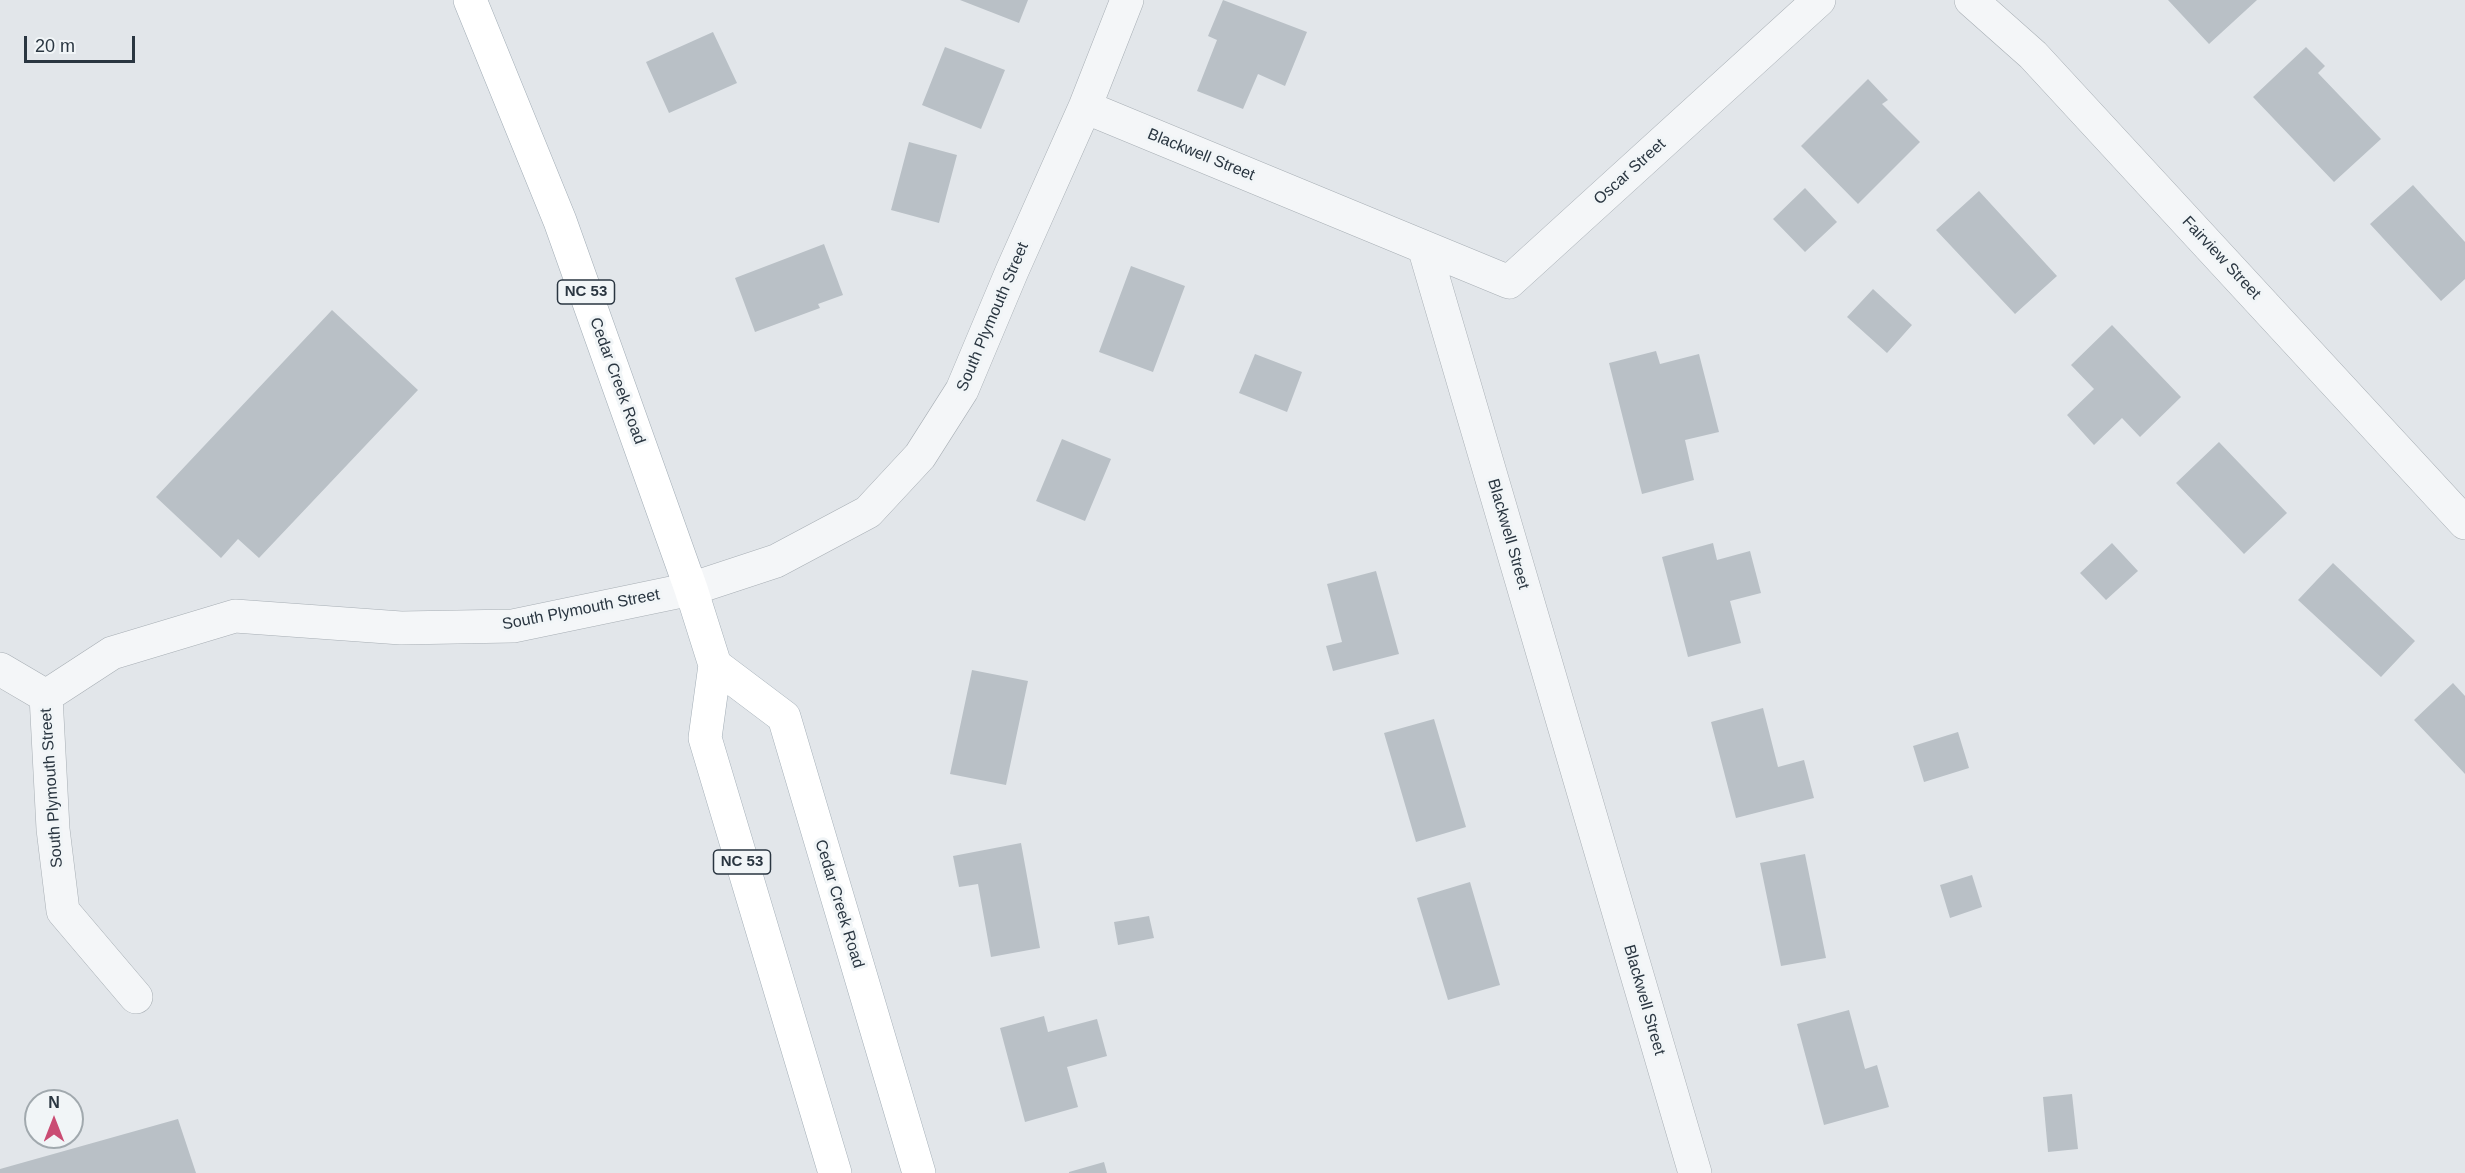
<!DOCTYPE html>
<style>
body{margin:0}
#map{position:relative;width:2465px;height:1173px;overflow:hidden;background:#e2e6ea;font-family:Arial,sans-serif}
canvas{display:block}
.north{position:absolute;left:24px;top:1089px;width:60px;height:60px;box-sizing:border-box;background:#f1f5f7;border:2px solid #a1a9ae;border-radius:50%;rotate:0deg;font-size:16px;font-weight:700;line-height:24px;text-align:center;color:#2a3641}
.north::after{content:'';display:block;margin:auto;width:21px;height:27px;background:#ca4c73;clip-path:polygon(50% 0,100% 100%,50% 72%,0 100%)}
.scale{position:absolute;left:24px;top:36px;width:111px;height:27px;box-sizing:border-box;border:3px solid #2a3641;border-top:0;padding-left:8px;font-size:18px;line-height:21px;white-space:nowrap;color:#2a3641;-webkit-text-stroke:4px #f1f5f7;paint-order:stroke}
</style>
<div id="map">
<canvas width="2465" height="1173"></canvas>
<div class="north">N</div>
<div class="scale">20 m</div>
</div>
<script>
const g = document.querySelector('canvas').getContext('2d');
g.lineJoin = 'round';
function fill(path, color) {
  g.fillStyle = color;
  g.fill(path, 'evenodd');
}
function stroke(path, color, width, dash) {
  g.strokeStyle = color;
  g.lineWidth = width;
  g.lineCap = dash ? 'butt' : 'round';
  g.setLineDash(dash || []);
  g.stroke(path);
}
function write(font, color, halo, rows, align = 'center') {
  g.font = font + ' Arial,sans-serif';
  g.lineWidth = 6;
  g.setLineDash([]);
  g.textBaseline = 'middle';
  g.strokeStyle = halo;
  g.fillStyle = color;
  for (const [text, x, y, turn = 0] of rows) {
    g.save();
    g.translate(x, y);
    g.rotate((+turn || 0) * Math.PI / 180);
    g.textAlign = isNaN(turn) ? turn : align;
    if (halo) g.strokeText(text, 0, 0);
    g.fillText(text, 0, 0);
    g.restore();
  }
}
fill(new Path2D(`
 M960,0H1028L1019,23Z
 M1223,0L1307,32L1285,86L1258,74L1243,109L1197,91L1217,40L1208,36Z
 M2168,0H2257L2209,44Z
 M713,32L737,83L669,113L646,62Z
 M945,47L1005,70L981,129L922,105Z
 M2306,47L2325,66L2318,73L2381,139L2334,182L2253,97Z
 M1868,79L1888,100L1882,104L1920,142L1858,204L1801,146Z
 M909,142L957,155L939,223L891,210Z
 M2413,185L2465,242V279L2441,301L2370,224Z
 M1805,188L1837,222L1805,252L1773,219Z
 M1979,191L2057,276L2015,314L1936,230Z
 M824,244L843,295L818,304L820,308L755,332L735,278Z
 M1131,266L1185,286L1153,372L1099,352Z
 M1873,289L1912,325L1887,353L1847,317Z
 M332,310L418,390L259,558L238,539L221,558L156,497Z
 M2112,325L2181,397L2140,437L2122,418L2094,445L2067,415L2094,389L2071,365Z
 M1656,351L1660,364L1699,354L1719,432L1685,440L1694,480L1642,494L1609,363Z
 M1255,354L1302,372L1287,412L1239,393Z
 M1062,439L1111,459L1085,521L1036,501Z
 M2219,442L2287,513L2244,554L2176,483Z
 M1713,543L1717,560L1750,551L1761,593L1730,601L1741,643L1688,657L1662,557Z
 M2112,543L2138,571L2106,600L2080,573Z
 M2333,563L2415,641L2381,677L2298,600Z
 M1376,571L1399,654L1333,671L1326,646L1342,642L1327,584Z
 M972,670L1028,681L1006,785L950,774Z
 M2453,683L2465,696V774L2414,720Z
 M1763,708L1778,767L1804,760L1814,798L1736,818L1711,722Z
 M1434,719L1466,827L1416,842L1384,733Z
 M1958,732L1969,768L1924,782L1913,746Z
 M1021,843L1040,948L991,957L978,884L959,887L953,856Z
 M1805,854L1826,958L1781,966L1760,863Z
 M1972,875L1982,907L1950,918L1940,885Z
 M1470,882L1500,985L1448,1000L1417,898Z
 M1149,916L1154,938L1118,945L1114,922Z
 M1849,1010L1865,1069L1877,1065L1889,1107L1824,1125L1797,1024Z
 M1044,1016L1048,1032L1097,1019L1107,1056L1067,1067L1078,1107L1025,1122L1000,1028Z
 M2072,1094L2078,1149L2048,1152L2043,1097Z
 M178,1119L196,1173H0V1169Z
 M1104,1162L1107,1173H1069V1172Z`), '#b9c0c6');
const minor = new Path2D(`
 M1971,0L2033,55L2465,523
 M1085,107L1424,247L1695,1173
 M1424,247L1509,282L1819,0
 M0,669L46,696
 M136,997L63,911L53,829L46,696L112,653L235,616L401,628L513,626L691,589L776,561L868,512L920,456L962,390L1012,271L1085,107L1127,0`);
const major = new Path2D(`
 M470,0L560,221L691,589L715,665L705,738L835,1173
 M715,665L784,717L919,1173`);
stroke(minor, '#a7aeb4', 34);
stroke(major, '#a1acb5', 34);
stroke(minor, '#f4f6f8', 33);
stroke(major, '#fff', 33);
for (const [x, y, w] of [
 [586,292,57],
 [742,862,57]
]) {
  const box = new Path2D();
  box.roundRect(x - w / 2, y - 12, w, 24, 4.5);
  g.fillStyle = '#f1f5f7';
  g.fill(box);
  stroke(box, '#2a3641', 1.5);
}
write('bold 15px', '#2a3641', null, [
 ["NC 53",586,292],
 ["NC 53",742,862]
]);
write('16px', '#2a3641', '#f1f5f7', [
 ["Blackwell Street",1201,155,22],
 ["Oscar Street",1630,172,-42],
 ["Fairview Street",2221,258,47],
 ["South Plymouth Street",993,317,-67],
 ["Cedar Creek Road",617,381,70],
 ["Blackwell Street",1508,534,74],
 ["South Plymouth Street",581,610,-11],
 ["South Plymouth Street",52,788,-94],
 ["Cedar Creek Road",839,904,73],
 ["Blackwell Street",1644,1000,74]
]);
</script>
